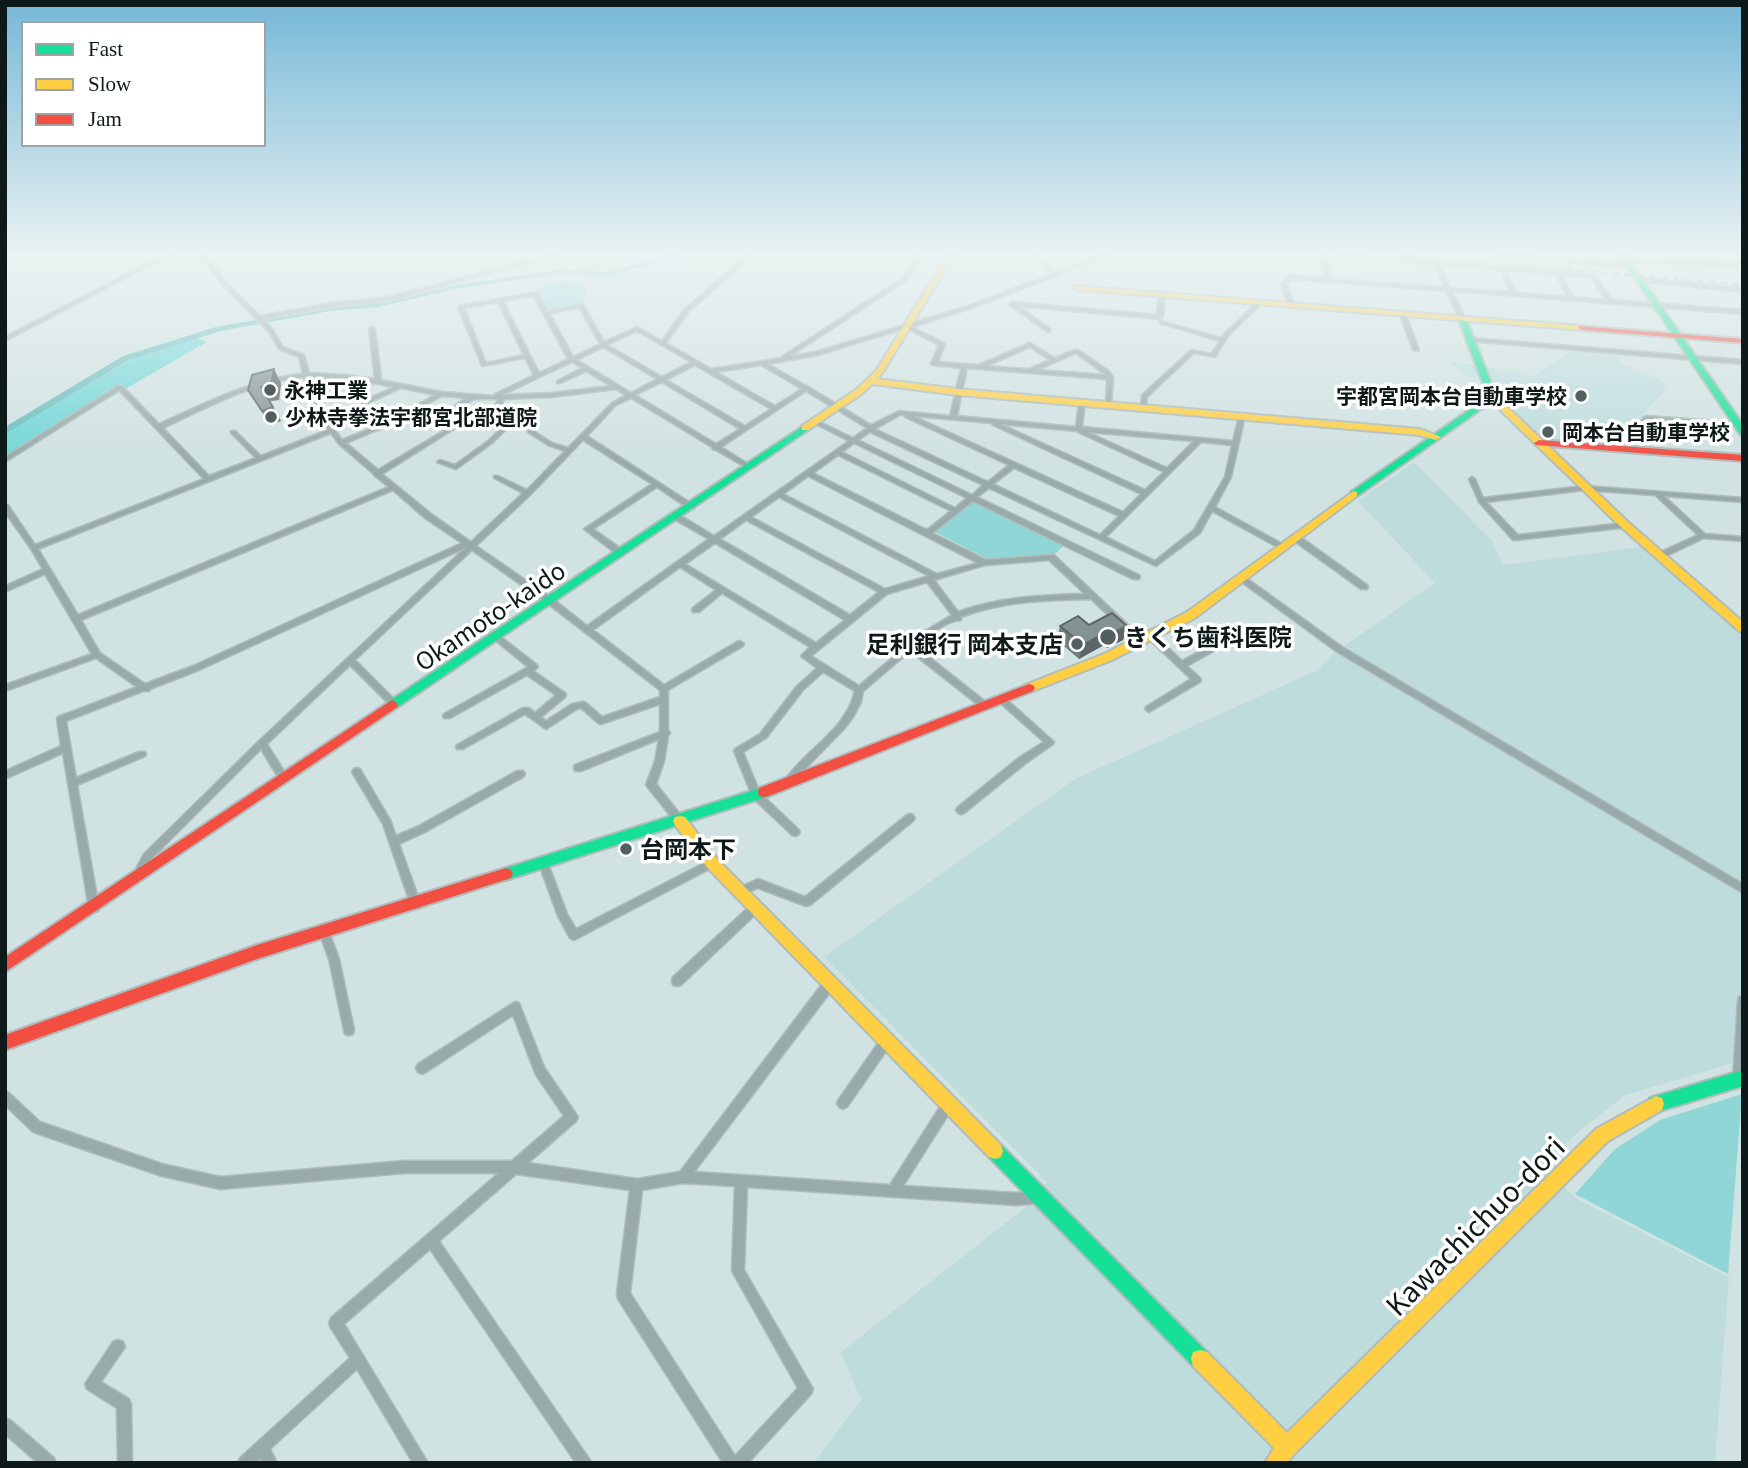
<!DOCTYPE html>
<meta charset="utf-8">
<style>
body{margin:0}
#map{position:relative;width:1748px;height:1468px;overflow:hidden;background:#d1e2e2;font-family:Georgia,serif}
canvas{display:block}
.frame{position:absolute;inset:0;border:7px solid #0e1919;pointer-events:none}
.legend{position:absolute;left:21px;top:21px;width:245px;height:126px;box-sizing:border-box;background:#fff;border:2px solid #9fa3a3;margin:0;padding:9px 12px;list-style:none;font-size:21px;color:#0e1919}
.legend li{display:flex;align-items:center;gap:14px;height:35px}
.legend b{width:35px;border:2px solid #9fa3a3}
</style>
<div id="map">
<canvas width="1748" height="1468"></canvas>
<div class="frame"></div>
<ul class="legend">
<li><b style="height:9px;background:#16e098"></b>Fast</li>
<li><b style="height:9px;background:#ffcf43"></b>Slow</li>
<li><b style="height:9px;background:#f24e42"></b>Jam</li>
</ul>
</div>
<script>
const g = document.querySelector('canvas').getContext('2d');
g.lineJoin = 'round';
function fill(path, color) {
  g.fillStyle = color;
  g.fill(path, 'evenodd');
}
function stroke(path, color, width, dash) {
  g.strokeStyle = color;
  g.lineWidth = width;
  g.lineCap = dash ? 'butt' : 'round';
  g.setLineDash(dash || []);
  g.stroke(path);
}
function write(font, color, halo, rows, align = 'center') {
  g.font = font + ' Georgia,"Noto Sans JP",serif';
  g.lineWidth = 7;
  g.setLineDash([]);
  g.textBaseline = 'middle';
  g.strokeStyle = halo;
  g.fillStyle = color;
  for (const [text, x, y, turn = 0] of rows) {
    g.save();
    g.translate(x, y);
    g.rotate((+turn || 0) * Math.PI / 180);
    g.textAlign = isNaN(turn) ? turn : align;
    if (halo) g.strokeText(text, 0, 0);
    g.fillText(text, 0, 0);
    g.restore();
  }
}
fill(new Path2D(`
 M1574,350L1619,356L1624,365L1660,379L1666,389L1632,427L1578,435L1565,442L1545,440L1523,423L1492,380L1465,376L1450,362L1517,371L1531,377Z
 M1414,462L1492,541L1503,565L1641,547L1743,635V1060L1625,1095L1582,1129L1541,1167L1577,1199L1729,1277L1715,1463H813L861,1400L841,1352L1026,1207L1047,1182L824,957L1075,779L1316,671L1334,653L1435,583L1358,501Z`), '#bedcdc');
fill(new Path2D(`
 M561,280L586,285L583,303L550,311L536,289Z
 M977,498L1068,542L1054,555L989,560L935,532Z
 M1742,1094L1728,1274L1575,1194L1615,1149L1660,1120Z`), '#90d6d7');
fill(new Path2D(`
 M194,337L207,342L5,458V433L142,353Z`), '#71d6d7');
fill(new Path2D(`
 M669,255H682L609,276L559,274L455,289L378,307L331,311L220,331L129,360L5,434V427L123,356L216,327L331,307L378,303L455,285L559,270L609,272Z`), '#68bebe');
const street = new Path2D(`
 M169,255H179L157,262L5,341V337L153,260Z
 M200,255H205L226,282L260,316L330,303L388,297L547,255H557L388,301L330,307L263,319L273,330L283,347L304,355L309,373L344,375L375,379L369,329L372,327L375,329L381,379L380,380L442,392L494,396L495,394L534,375L525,358L482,366L458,307L459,306L536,292L539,294L548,311L583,304L604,342L637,327L662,341L685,309L747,255H753L689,311L666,343L711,369L782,358L783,356L901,279L910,269L915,255H920L916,269L905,281L790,356L815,352L971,305L1050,274L1032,255H1037L1055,273L1099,255H1107L1057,275V277H1053L975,307L912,327L944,343L945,344L938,362L979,365L1030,343L1055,358L1074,350H1078L1109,371L1113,377L1111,406L1106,405L1107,379L967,368L957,416L1076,427L1079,402L1082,400L1085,402L1082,427L1233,441L1239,416L1242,414L1244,415L1245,416L1231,477L1215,507L1288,547L1284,549H1281L1212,511L1200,533L1156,566L989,488L977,497L1139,575L1140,577L1139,579H1133L973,501L932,533L986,560L1054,555L1146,642L1145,644H1139L1091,599C1047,600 1003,601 961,617V620C947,620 927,637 915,646L987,703L988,705L987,707H981L910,651L863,691L861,702L853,717L844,729L799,775L791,786H785L783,783C804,750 846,731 855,691L823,672L803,690L766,738L743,752L760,793L798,829L800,832L798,835L795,836L792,835L753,798L734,751L735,749L760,734L797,686L817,668L801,656L810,647L722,593L699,612H693L692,610L693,608L716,590L680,567L593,630L664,685L737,642L740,641L744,644L743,646L668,690V730L670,733L668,736L664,761L656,784L683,818L685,821L683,824L680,825L677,824L646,785L655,761L659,739L581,771H575L574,768L575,765L660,732V704L601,724L598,723L581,708L577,709L546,729L525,714L463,749H457L456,747L457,745L523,708H529L535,713L556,695L527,675L450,718H444L443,716L444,714L528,667L494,639L493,637L494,635L497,634L537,665L538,667L533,671L565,693L566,695L565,697L541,717L546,721L572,704L583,702L586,703L602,717L660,697V690L547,603L472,550L355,660L398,703L399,705L398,707H392L350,665L267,744L287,776L289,779L287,782H281L261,749L150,860L143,874L140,875L137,874L135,871L144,854L259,741L465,548L199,670L150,689L149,691H143L66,721L76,778L139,752H145L146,754L145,756L77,785L99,908L98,911L94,912L90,911L89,908L63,753L5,779V771L61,746L57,719L58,717L137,687L96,658L5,691V685L92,654L45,574L5,592V586L43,569L31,549L5,512V505H8L35,545L204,479L119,390L5,462V457L118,386H122L159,424C206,403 252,379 303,374L299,357L279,349L269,332L222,284ZM534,296L568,359L539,373L503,301ZM498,302L524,355L486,363L464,308ZM579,307L600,344L573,357L550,314ZM906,328L939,345L931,364L932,365L961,368L950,416L899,411L871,425L810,388L809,387L806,386L768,364L818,355ZM637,331L691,362L662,377L607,345ZM603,347L657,379L631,393L577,360ZM1030,347L1050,360L1029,369L987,366ZM1076,353L1106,375L1038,370ZM572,362L582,368L557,381V383H561L586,371L611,386L552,393L502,395ZM695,365L771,409L745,426L666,380ZM761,365L802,389L775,406L716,372ZM304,377L310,403L322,420V422L324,423L328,430L261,456L235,431H231V433L256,458L209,476L163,428C208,407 253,382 304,377ZM310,377L344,378L394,387L326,418L316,403ZM662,382L740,429L716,444L635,395ZM401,388L435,395L412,408V410L414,411L442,396L466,398L436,418V420L438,421L474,399H498L494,408L495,409L515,415L488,441L455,465L440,460L437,462L456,469L492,443L522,414L501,407L504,399L552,397L616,389L626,395L612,403L568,448L552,443L532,430H528V432L548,445L565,451L527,490L498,476H494V478L523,493L471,542L431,514L382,474L454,429V427H450L378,470L346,443L384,427V425H380L342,440L329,421ZM806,391L867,428L853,438L818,421H814V423L849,441L714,536L678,514H672V518L709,539L587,626L553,599L476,546L530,495L583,440L652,484L584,529L618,555H624V551L593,529L657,487L688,508H694L695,506L587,436L616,405L631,398L712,447L713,449L716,450L749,469L751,468V466L721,447ZM900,415H904L905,417L1009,465L988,482L875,429ZM913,416L992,423L993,425L1141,494L1123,512ZM1000,424L1077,431L1078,432L1164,472L1145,490ZM870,432L983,485L972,495L858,440ZM1087,432L1194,441L1167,468ZM331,433L339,444L373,473L374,475L389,487L78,615L38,549ZM1201,442L1232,445L1225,477L1194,530L1155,561L1106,537ZM854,443L967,498L955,508L842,452ZM838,455L951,511L927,530L813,473ZM1014,468L1119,516L1100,535L993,484ZM808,476L978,563L937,574L783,494ZM393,490L425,518L462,543L193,666L145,684L100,653L81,620ZM779,497L929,576L885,589L751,517ZM746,520L879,592L850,615L720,539ZM715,543L845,620L816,643L685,564ZM1049,560L1085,594C1042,595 999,597 958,612L934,580L985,565ZM927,582L952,615L922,633L859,686L811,656L887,594Z
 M1319,255H1325L1331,279L1445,287L1434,265L1334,255H1361L1595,275L1612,300L1743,310V314L1452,291L1465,318L1462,320L1459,318L1446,291L1291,279L1287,284L1294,306L1289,307L1281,284L1290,275L1325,278ZM1440,265L1500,270L1511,292L1450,288ZM1505,270L1556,275L1568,297L1517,293ZM1562,275L1591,277L1606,300L1573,297Z
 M1500,255H1525L1630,264L1633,266L1630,268Z
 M1626,259L1743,262V266L1624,262L1623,261Z
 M1639,278L1743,288V292L1637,281L1636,280Z
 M1162,292L1165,294L1163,317L1160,319L1018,306L1050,329V331L1048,332L1009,304L1012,302L1157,315L1159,294Z
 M1260,300L1263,302L1262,303L1229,335L1215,357L1194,353L1147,397L1146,407L1141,408L1142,395L1191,350L1211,354L1220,341L1160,323V321L1222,338L1225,333Z
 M1403,313L1406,315L1419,350L1418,351L1413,350L1400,315Z
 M1471,338L1743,360V364L1469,341L1468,340Z
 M1646,416L1743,423V427L1648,420L1636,433H1632V431L1644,417Z
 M1472,477L1475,479L1483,498L1584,486L1743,498V502L1664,496L1705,534L1743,537V541L1704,538L1662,558H1656V554L1698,535L1655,495L1584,490L1486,502L1518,535L1625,523L1629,525L1628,527L1516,540H1513L1479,502L1469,479Z
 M1293,536H1299L1367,585L1368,587L1367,589H1361L1293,540Z
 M1242,575L1342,647L1743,884V893L1336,651L1239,580L1238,578L1239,576Z
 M1152,634L1155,635L1182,661L1229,635L1232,634L1236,637L1235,639L1187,666L1200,678L1201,680L1200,682L1149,712L1145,709L1146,707L1191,679L1149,639L1148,637Z
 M1001,696L1004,697L1054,742L1053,744L1026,763L964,813L961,814L958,813L956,810L958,807L1020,757L1044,742L998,701L997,699L998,697Z
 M357,768L360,769L390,820L396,836L419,826L517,771H523L525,774L523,777L425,832L399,844L421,905L420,908L416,909L412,908L411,905L383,824L352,772L354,769Z
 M910,814L913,815L915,818L913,821L810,905L806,906L758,888L740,896L736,895L735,892L736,889L758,879L805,897L907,815Z
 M712,859L715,860L717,863L715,866L574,940L570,938L558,916L539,864L541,861L544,860L547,861L567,914L576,929Z
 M756,903L760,904L761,907L760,910L681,985L677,986L673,985L672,981L673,977L752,904Z
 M324,927L328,929L339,959L354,1030L353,1034L349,1035L345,1034L344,1030L329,959L319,932L320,929Z
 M830,978L834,979L835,983L834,987L694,1172L890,1185L945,1099L949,1097L953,1099L955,1103L953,1107L903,1186L1016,1193L1040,1191L1044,1193L1046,1197L1044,1201L1040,1203L1016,1205L747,1187L744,1270L813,1389L811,1394L748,1463H723L618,1299L617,1294L630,1190L516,1174L439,1241L592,1463H576L430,1249L344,1324L428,1463H413L357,1369L270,1449L277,1463H262L260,1458L256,1463H238L240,1458L350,1358L331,1328L329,1323L331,1318L499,1173H404L220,1189L162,1176L36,1133L32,1131L5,1105V1091L9,1093L40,1122L162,1164L220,1177L404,1161H512L564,1116L536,1075L513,1015L426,1072L422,1074L418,1072L416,1068L418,1064L515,1002L519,1003L544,1067L578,1117L576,1121L528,1163L637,1179L680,1172L826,979ZM683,1183L735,1186L732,1271L798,1388L735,1456L630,1293L642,1190Z
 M1743,996V1083L1739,1085L1735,1083L1733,1079L1738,1001L1739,997Z
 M887,1035L891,1036L892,1040L891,1044L847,1107L843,1109L839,1107L837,1103L839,1099L883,1036Z
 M118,1340L123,1342L125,1347L101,1382L129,1399L131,1404L132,1463H118L117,1408L87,1389L85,1384L113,1342Z
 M5,1418L10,1420L54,1458L56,1463H38L5,1434Z`);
const fast = new Path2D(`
 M1619,255H1626L1743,425V435L1740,434Z
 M1459,316L1466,318L1497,398L1357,496H1351V492L1488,397L1458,318Z
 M805,425L808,426V430L396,708H388L386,705L388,702Z
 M764,787L769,788L770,792L769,796L506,880L501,878L499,874L501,870L506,868Z
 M1743,1070V1086L1656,1112L1650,1110L1648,1104L1650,1098L1656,1096Z
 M995,1143L1001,1145L1207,1352L1209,1359L1207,1366L1200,1368L1193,1366L989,1157L987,1151L989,1145Z`);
const slow = new Path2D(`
 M947,255H954L883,372L877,379L958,389L1420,429L1441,437L1436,440L1419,435L958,395L872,384L863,393L808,430H802V426L857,389L876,371Z
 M1075,286L1582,326L1586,328L1582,330L1078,290L1074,288Z
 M1493,395L1496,396L1629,523L1743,622V632L1739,631L1621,527L1490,400L1489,398Z
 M1354,491L1357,492V496L1195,618L1112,660L1033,691H1025L1023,688L1025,685L1104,654L1187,612Z
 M680,816L685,817L717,859L1001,1145L1003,1151L1001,1157L995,1159L989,1157L707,867L675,825L673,821L675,817Z
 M1656,1096L1662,1098L1664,1104L1662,1110L1608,1141L1294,1454L1287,1463H1265L1274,1448L1193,1366L1191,1359L1193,1352L1200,1350L1207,1352L1287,1433L1596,1129Z`);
const jam = new Path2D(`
 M1579,326L1743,339V343L1582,330L1578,328Z
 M1539,440L1743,455V461L1536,445L1534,443Z
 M1029,684L1033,685L1035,688L1033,691L769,796L764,797L759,796L758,792L759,788Z
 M392,700L396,702L398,705L396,708L5,972V957Z
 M506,868L511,870L513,874L511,878L257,959L5,1050V1035L257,945Z`);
stroke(street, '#b0bcbc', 3);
stroke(fast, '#b0bcbc', 4);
stroke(slow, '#b0bcbc', 4);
stroke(jam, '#b0bcbc', 4);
fill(street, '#98aaaa');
fill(fast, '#16e098');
fill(slow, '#ffcf43');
fill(jam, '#f24e42');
stroke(new Path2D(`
 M1398,255L1743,285`), '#97a6a6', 2.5, [6, 6]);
fill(new Path2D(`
 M281,383L279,400L270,401L281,421L270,425L248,390Z
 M1089,625L1127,626L1123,640L1107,648L1104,645L1079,659L1057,640L1060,626Z`), '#727e7e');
fill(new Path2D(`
 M274,369L281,383L279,400L268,401L261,387Z
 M273,407L281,421L270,425L262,411Z
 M1127,626L1123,640L1107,648L1111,634Z
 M1108,631L1104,645L1079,659L1083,645Z`), '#5d6666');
const building = new Path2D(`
 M274,369L271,386L261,387L273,407L262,411L248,390L252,375Z
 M1112,613L1127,626L1111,634L1108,631L1083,645L1060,626L1078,616L1089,625Z`);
fill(building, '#859292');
stroke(building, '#5d6666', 2);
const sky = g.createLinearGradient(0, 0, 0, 461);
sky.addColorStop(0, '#75b8d7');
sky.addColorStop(0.55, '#eaf2f2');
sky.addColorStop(1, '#eaf2f200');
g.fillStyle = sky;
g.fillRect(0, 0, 1748, 461);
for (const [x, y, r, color] of [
 [270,390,7,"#525f5f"],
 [1581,396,7,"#525f5f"],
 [271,417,7,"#525f5f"],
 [1548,432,7,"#525f5f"],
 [1108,637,9,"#525f5f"],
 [1077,644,7,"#525f5f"],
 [626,849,7,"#525f5f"]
]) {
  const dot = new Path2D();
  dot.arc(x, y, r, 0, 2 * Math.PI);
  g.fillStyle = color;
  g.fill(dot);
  stroke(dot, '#fff', 2.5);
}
write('bold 21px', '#0e1919', '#fff', [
 ["永神工業",284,390],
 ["宇都宮岡本台自動車学校",1567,396,"right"],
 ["少林寺拳法宇都宮北部道院",285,417],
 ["岡本台自動車学校",1562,432]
], 'left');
write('24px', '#0e1919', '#fff', [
 ["Okamoto-kaido",490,616,-34]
]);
write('bold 24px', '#0e1919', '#fff', [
 ["きくち歯科医院",1124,637],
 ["足利銀行 岡本支店",1063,644,"right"],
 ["台岡本下",640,849]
], 'left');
write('28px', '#0e1919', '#fff', [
 ["Kawachichuo-dori",1475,1226,-45]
]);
</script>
